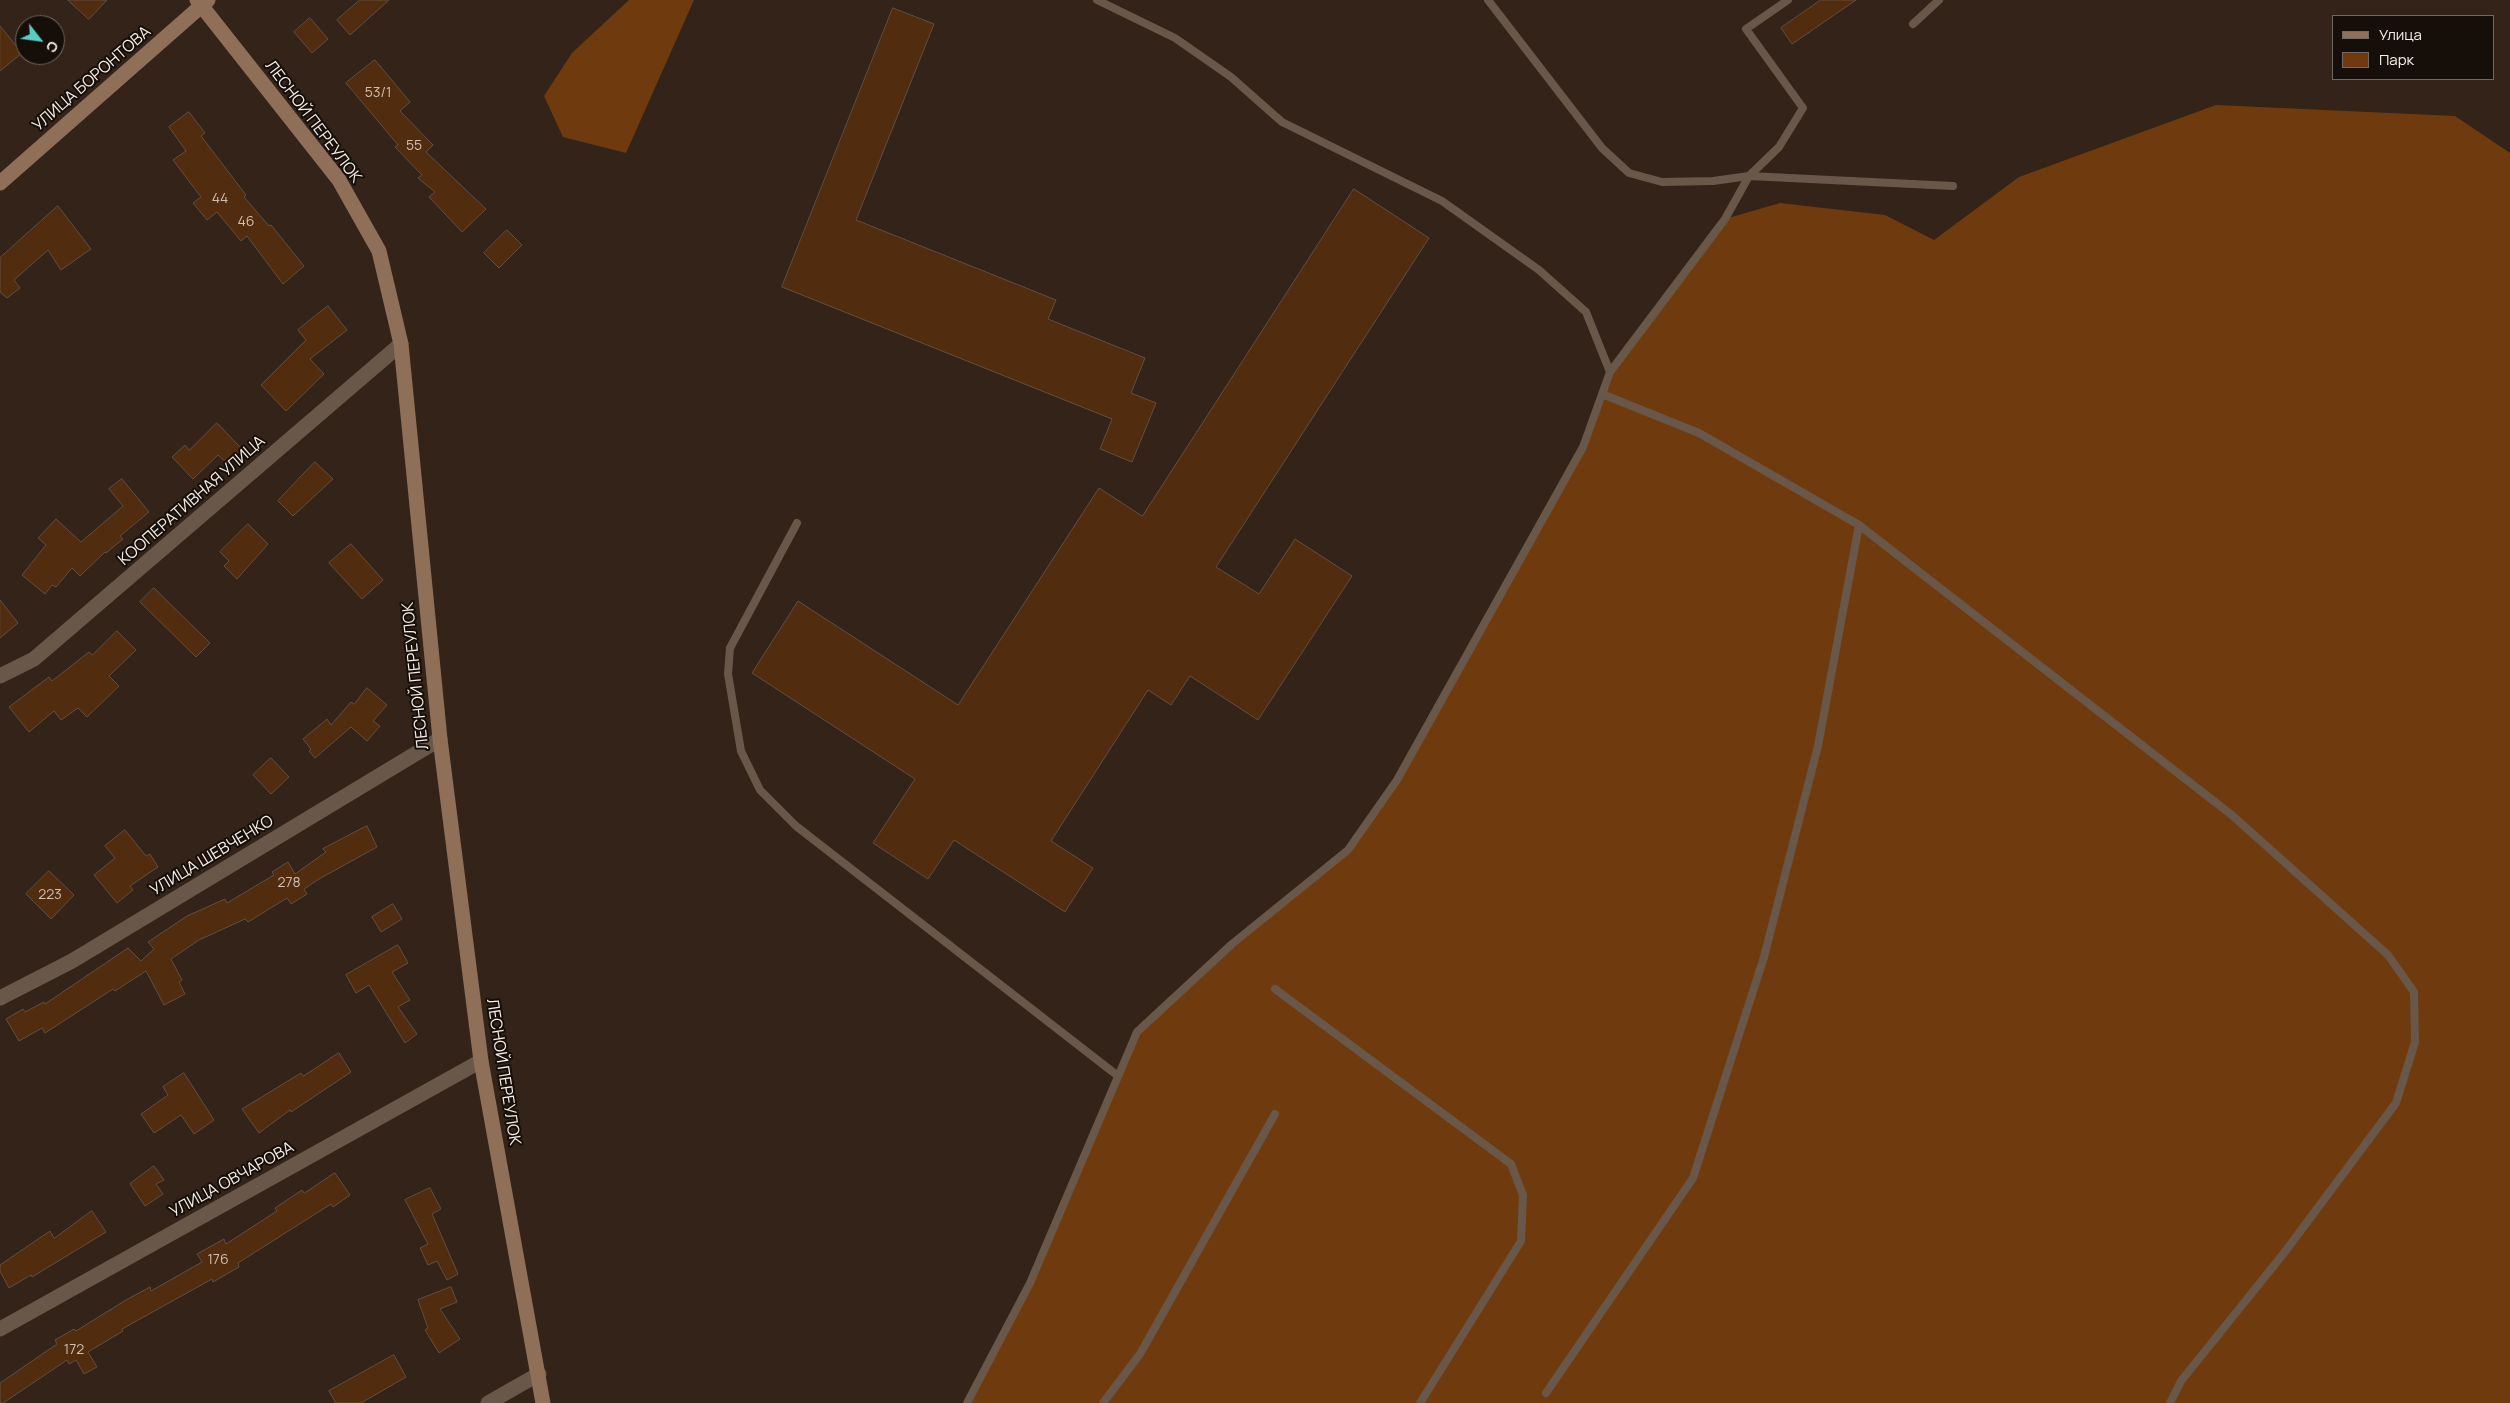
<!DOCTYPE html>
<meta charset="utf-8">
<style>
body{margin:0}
#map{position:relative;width:2510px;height:1403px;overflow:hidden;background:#332318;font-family:Manrope,sans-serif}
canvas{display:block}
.legend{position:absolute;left:2332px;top:15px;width:162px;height:65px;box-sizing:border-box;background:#150e09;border:1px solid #716862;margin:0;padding:6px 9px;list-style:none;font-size:15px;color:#faefe8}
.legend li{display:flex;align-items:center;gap:10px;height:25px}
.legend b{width:25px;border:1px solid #716862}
.north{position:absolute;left:15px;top:15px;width:50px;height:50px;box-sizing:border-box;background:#150e09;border:1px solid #716862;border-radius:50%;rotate:120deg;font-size:14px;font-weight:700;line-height:20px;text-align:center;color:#faefe8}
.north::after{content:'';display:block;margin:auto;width:18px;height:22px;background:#59cebf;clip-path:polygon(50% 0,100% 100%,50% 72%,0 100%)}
</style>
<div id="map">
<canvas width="2510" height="1403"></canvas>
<ul class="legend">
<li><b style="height:6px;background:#8f6f58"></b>Улица</li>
<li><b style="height:14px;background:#6f3b0e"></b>Парк</li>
</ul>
<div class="north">С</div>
</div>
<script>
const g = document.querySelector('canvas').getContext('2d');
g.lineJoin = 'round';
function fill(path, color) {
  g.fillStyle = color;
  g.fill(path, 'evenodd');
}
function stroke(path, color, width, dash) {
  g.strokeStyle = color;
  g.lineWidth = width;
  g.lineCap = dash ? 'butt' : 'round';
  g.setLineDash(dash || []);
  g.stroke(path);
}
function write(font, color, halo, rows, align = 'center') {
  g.font = font + ' Manrope,sans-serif';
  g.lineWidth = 4;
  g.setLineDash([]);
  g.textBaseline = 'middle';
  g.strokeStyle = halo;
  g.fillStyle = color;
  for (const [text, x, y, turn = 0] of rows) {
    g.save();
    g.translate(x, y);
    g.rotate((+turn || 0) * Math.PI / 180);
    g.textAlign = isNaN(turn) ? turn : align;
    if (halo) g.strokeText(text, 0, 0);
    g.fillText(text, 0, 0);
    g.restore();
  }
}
fill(new Path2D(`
 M629,0H694L626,153L563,137L544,96L572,53Z
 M2216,105L2455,116L2510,153V1403H967L1030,1283L1137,1032L1232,944L1348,850L1397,780L1583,447L1610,372L1725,219L1780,203L1885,215L1934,240L2019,177Z`), '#6f3b0e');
const building = new Path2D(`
 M68,0H107L89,19Z
 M360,0H389L350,35L337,20Z
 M1821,0H1856L1792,44L1781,28Z
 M893,8L934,24L856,220L1056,300L1048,319L1145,358L1131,393L1156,403L1132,462L1100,449L1112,419L782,287Z
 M310,18L328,39L312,53L294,32Z
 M0,26L22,53L0,71Z
 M375,60L410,102L400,111L433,145L426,152L486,209L462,232L429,197L435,192L418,178L422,175L395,147L398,145L346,83Z
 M189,112L205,133L201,136L246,195L244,197L269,226L271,225L304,266L283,284L247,236L241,241L217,212L207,220L193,203L201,197L173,160L186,151L169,127Z
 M1354,189L1429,238L1216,567L1259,594L1295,539L1352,576L1258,720L1190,676L1171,705L1148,690L1051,841L1093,868L1065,912L954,840L928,879L873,843L915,779L752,673L798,601L958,705L1099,488L1142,516Z
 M58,206L91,249L61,270L48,250L14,280L20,288L7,298L0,292V258Z
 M507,230L522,245L499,268L484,253Z
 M328,306L347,330L310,359L324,374L286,411L261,385L306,340L298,330Z
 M217,423L242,449L227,463L218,455L193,479L172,457L185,445L189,450Z
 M315,462L333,479L293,516L278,501Z
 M122,479L149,512L120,536L123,539L106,553L105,552L80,576L72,568L56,587L52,585L45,594L22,575L46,545L38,538L56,519L81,542L123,506L109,489Z
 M248,524L268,544L237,579L224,566L229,561L220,552Z
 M351,544L383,580L362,599L329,563Z
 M154,588L210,643L196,657L140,602Z
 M0,600L18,623L0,638Z
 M117,631L136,650L109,676L119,686L87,717L78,708L61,720L54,711L29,732L9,707L49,677L52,681L89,652L92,655Z
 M367,688L387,705L373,721L380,726L367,741L351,727L315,758L309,751L311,749L303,739L327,719L331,725L351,702L354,704Z
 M271,758L289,777L271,794L253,775Z
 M367,826L377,847L319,879L304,889L307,894L291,904L287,898L248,922L245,919L199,940L171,959L182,980L179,982L185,994L164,1005L146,971L115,991L113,989L45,1033L42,1028L19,1041L6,1019L23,1009L25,1012L44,1002L45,1004L128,948L141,961L154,949L148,942L187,916L225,899L227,903L274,875L272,872L288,862L295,874L326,852L323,849Z
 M125,830L146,856L150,854L158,867L130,886L133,890L117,903L94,875L115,858L105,846Z
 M49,871L74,895L51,919L26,894Z
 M393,904L402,919L381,932L372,917Z
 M398,945L408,963L392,972L410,1000L398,1007L417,1034L405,1043L369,985L356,993L346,975Z
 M339,1053L351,1072L291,1112L290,1110L259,1133L242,1109L301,1073L303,1076Z
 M184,1073L214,1120L194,1134L181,1115L154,1133L141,1114L168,1095L163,1087Z
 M154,1166L164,1180L156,1184L163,1194L145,1206L130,1184Z
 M335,1173L350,1195L333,1207L331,1204L238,1263L239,1267L213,1282L212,1279L122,1329L123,1331L88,1352L97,1367L84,1374L76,1360L69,1364L67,1360L3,1403H0V1383L57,1344L55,1340L74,1329L76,1331L126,1300L150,1287L151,1291L202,1262L197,1254L224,1239L226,1244L277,1211L275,1208L302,1190L304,1193Z
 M430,1188L441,1209L432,1214L458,1274L447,1280L437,1261L428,1265L420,1248L428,1244L405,1200Z
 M92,1211L106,1232L32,1277L31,1275L9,1288L0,1271V1265L50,1231L54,1238Z
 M451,1287L457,1302L440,1309L460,1339L439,1353L425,1330L428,1328L418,1300Z
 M394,1355L406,1377L361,1403H336L329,1391Z`);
fill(building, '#522c0e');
stroke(building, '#614f43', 1);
stroke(new Path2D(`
 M1488,0L1602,148L1629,173L1662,182L1713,181L1749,176L1779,147L1803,108L1746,29L1788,0
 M1913,24L1939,0
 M1610,372L1725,219L1749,176L1953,186
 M1602,394L1699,433L1859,525L2233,816L2388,955L2414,992L2415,1042L2396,1103L2284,1253L2181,1381L2170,1403
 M797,523L730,648L728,674L741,751L760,790L796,826L1118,1076
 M1275,989L1511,1164L1523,1195L1521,1241L1420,1403
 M1546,1393L1693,1178L1764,957L1818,746L1859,525
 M967,1403L1030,1283L1137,1032L1232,944L1348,850L1397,780L1583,447L1610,372L1586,312L1539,270L1442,201L1282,122L1231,77L1175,38L1097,0
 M1103,1403L1140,1354L1275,1114`), '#69574a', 8);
stroke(new Path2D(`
 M0,676L34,659L401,344
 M0,998L72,961L440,739
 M0,1329L481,1061
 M488,1403L539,1374`), '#69574a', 15);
stroke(new Path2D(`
 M197,0L339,180L379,251L401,344L440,739L481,1061L543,1403
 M0,183L208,0`), '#8f6f58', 15);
write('14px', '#d0beb2', null, [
 ["53/1",378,93],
 ["55",414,146],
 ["44",220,199],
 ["46",246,222],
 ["278",289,883],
 ["223",50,895],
 ["176",218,1260],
 ["172",74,1350]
]);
write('16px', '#faefe8', '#150e09', [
 ["УЛИЦА БОРОНТОВА",92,79,-41],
 ["ЛЕСНОЙ ПЕРЕУЛОК",313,122,53],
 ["КООПЕРАТИВНАЯ УЛИЦА",192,501,-41],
 ["ЛЕСНОЙ ПЕРЕУЛОК",416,676,-96],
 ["УЛИЦА ШЕВЧЕНКО",212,856,-31],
 ["ЛЕСНОЙ ПЕРЕУЛОК",503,1072,81],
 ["УЛИЦА ОВЧАРОВА",232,1180,-29]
]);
</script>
